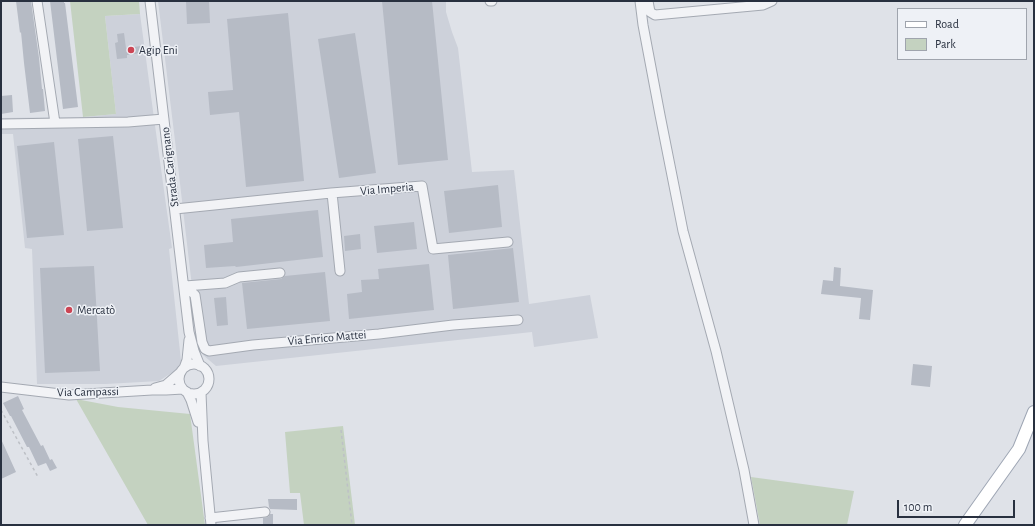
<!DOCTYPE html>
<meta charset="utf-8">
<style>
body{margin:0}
#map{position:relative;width:1035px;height:526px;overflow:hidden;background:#dfe2e8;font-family:"Alegreya Sans",sans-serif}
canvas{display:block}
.frame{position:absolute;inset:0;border:2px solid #28303f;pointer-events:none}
.legend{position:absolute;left:897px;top:8px;width:130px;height:52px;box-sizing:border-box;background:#eef1f6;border:1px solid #9fa4ad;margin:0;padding:5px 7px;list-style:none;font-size:12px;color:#28303f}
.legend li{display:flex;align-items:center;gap:8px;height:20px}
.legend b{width:20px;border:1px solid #9fa4ad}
.scale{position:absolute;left:897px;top:500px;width:118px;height:18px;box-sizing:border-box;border:2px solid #28303f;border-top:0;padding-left:5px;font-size:12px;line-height:14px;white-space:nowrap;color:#28303f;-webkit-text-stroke:3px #eef1f6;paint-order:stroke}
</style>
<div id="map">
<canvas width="1035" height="526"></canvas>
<div class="frame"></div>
<ul class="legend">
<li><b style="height:5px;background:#fff"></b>Road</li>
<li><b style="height:11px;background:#c4d2c0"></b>Park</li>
</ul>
<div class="scale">100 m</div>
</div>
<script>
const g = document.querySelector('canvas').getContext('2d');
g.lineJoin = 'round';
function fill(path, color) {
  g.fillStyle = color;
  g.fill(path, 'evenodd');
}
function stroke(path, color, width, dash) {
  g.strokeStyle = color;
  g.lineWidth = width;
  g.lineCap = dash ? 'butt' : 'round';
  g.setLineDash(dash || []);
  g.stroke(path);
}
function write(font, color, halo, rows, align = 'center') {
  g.font = font + ' "Alegreya Sans",sans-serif';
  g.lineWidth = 3;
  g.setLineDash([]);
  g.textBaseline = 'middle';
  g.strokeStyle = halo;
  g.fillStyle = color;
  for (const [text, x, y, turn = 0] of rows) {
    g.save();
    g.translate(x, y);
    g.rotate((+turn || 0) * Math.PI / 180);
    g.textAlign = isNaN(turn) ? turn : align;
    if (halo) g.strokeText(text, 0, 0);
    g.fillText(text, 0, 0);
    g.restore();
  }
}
fill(new Path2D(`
 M158,1H446V12L452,32L458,48L472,172L514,170L529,304L590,295L598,338L534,347L532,332L216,366L203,355L199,347L176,149Z
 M140,14L153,111L172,248L169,249L181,361L176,370L159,381L106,384H37L32,249L25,248L13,134H1V118L83,117L116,114L105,16Z`), '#cdd1da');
fill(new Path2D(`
 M70,1H139L140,14L105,16L116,114L83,117Z
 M76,399L118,407L190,414L205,525H148Z
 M343,426L355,525H304L300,493H290L285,432Z
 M751,477L854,491L847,525H760Z`), '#c4d2c0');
fill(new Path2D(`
 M16,1H31L39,58L42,89H43L45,111L30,113L24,63L21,32L20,33Z
 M50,1H64V3H65L78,107L63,109Z
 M186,1H209L210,23L187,24Z
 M382,1H432L448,160L398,165Z
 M288,13L304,181L246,187L239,112L210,115L208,92L233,90L227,19Z
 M124,33L126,48L141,46L142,53L127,55V58L117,59L115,43L118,42L117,34Z
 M355,33L376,173L339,178L318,39Z
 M12,95L13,112L1,114V96Z
 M113,136L123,228L87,231L78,139Z
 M54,142L64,235L27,238L17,146Z
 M498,185L502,227L449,233L444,191Z
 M318,210L323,257L236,267L235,266L206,268L204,245L233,242L231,219Z
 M414,222L417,249L377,253L374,226Z
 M360,234L361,249L345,251L344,236Z
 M513,248L519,302L453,309L448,255Z
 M429,264L434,310L349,319L347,294L362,292L361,280L379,279L378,269Z
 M94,266L100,371L45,373L40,268Z
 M834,267L841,268L840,286L873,290L870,320L859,319L861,298L821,294L823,280L833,281Z
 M325,272L330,321L247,329L242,283L281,279L285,276Z
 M226,297L228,325L217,326L214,298Z
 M913,364L932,366L930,387L911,385Z
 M18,396L24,409L22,410L41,446L43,445L50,460L52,459L57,468L50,471L46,463L38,466L29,447H27L11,416H10L3,403Z
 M1,439L16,472L1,479Z
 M268,499H297V510L270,509L269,507Z
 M270,514H273V525H263V518L268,517Z`), '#b6bbc5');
const minor = new Path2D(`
 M37,1L55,123
 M150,1L189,332L194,351L200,366
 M490,1H492
 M640,1L643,25L660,115L683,231L716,351L744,470L754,525
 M648,1L650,12L655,15L763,5L772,1
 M1,124L128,122L164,119
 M332,193L340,271
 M175,209L331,193L422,186L433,249L508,242
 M185,286L195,295L202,342L205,349L209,351L253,345L379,334L453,325L518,320
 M185,286L225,283L239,277L280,273
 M179 379a15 15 0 1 1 30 0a15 15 0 1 1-30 0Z
 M184,368L187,360L189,340
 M1,387L69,395L152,390H166L183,389
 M155,388L166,385L181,372
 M187,392L191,400L198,422
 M201,393L203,441L211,525
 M210,518L265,512`);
const major = new Path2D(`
 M965,525L1019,449L1034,412`);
stroke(minor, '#a4a9b2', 11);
stroke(major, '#9ea6b4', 14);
stroke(new Path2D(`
 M1033,79H1034
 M1,410L38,477
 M341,430L352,525`), '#bdc0c6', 1.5, [3, 3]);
stroke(minor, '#f2f3f6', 9);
stroke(major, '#fff', 12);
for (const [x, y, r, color] of [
 [131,50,4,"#cc4554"],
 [69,310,4,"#cc4554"]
]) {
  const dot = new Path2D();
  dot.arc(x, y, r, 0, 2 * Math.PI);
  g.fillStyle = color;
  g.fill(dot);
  stroke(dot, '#eef1f6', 1.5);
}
write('12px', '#28303f', '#eef1f6', [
 ["Agip Eni",139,50],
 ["Mercatò",77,310]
], 'left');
write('12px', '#28303f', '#eef1f6', [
 ["Strada Carignano",170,167,-97],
 ["Via Imperia",387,189,-5],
 ["Via Enrico Mattei",327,338,-5],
 ["Via Campassi",88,392,-1]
]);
</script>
